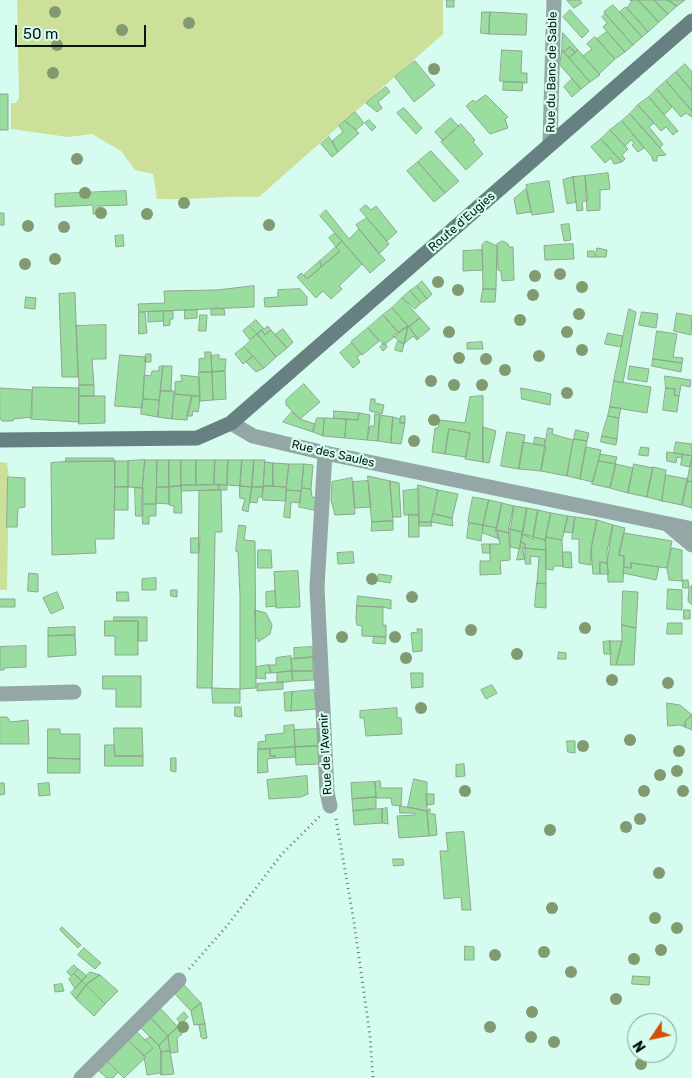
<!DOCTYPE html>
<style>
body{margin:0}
#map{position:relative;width:692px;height:1078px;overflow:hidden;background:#d5fcef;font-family:Rubik,sans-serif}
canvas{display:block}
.north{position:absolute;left:627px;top:1013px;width:50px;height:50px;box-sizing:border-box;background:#d5fcef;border:1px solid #83a096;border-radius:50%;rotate:236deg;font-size:14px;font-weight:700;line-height:20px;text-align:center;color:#071611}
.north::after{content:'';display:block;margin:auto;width:18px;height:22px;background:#d34f03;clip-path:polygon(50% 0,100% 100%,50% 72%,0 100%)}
.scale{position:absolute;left:15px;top:25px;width:131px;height:22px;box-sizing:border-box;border:2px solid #071611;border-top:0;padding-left:6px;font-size:15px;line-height:18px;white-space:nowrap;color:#071611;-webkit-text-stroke:4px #d5fcef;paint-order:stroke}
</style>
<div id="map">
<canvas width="692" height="1078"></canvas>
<div class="north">N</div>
<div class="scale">50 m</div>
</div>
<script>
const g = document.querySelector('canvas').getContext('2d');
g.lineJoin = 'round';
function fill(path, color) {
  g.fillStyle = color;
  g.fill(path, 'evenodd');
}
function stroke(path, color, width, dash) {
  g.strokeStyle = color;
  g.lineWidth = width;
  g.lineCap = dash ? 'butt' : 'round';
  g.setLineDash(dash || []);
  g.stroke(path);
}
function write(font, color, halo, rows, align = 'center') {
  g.font = font + ' Rubik,sans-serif';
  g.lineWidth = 4.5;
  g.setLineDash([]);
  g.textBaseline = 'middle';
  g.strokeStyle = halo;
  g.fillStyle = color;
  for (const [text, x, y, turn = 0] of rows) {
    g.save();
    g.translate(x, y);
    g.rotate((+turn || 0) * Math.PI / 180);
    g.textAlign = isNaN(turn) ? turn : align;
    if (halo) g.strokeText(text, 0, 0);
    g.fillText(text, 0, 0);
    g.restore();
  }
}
fill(new Path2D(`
 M17,0H443V34L259,197C225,196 191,200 157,199L153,174L135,170L121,151L92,134L68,137L11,129V103H16L19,98Z
 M0,462L7,463L9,477L7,590H0Z`), '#cde099');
const building = new Path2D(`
 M447,0H454V7H447Z
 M567,0H580L582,3L574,8Z
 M630,0H638L659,22L648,32L627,8L632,1Z
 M638,0H654L668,14L659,22Z
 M654,0H668L677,6L668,14Z
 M668,0H685L677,6Z
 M613,5L642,37L633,45L604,12Z
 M626,7L648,32L642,37L620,12Z
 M570,10L589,31L582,38L563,17Z
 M482,12H490L489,34L481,33Z
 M490,12L527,14L526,35L489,34Z
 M605,14L633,45L625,52L603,27L607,23L602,17Z
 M607,32L625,52L615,59L597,39Z
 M563,33L578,50L575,53L570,47L564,52L562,50Z
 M595,37L615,59L599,74L583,56L592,49L587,44Z
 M570,47L575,53L569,58L564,52Z
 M502,50L522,51L521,73H527V83L500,81Z
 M562,50L590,82L581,89L560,65Z
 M578,50L600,75L590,82L569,58Z
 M415,61L435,85L414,102L395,77Z
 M685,64L692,72V91L676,72Z
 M676,72L692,91V111L666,81Z
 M572,79L581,89L572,97L564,87Z
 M666,81L692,111V117L686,113L681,117L657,89Z
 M504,82H523L522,91L503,90Z
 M386,87L390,92L378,102L382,108L377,112L366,103Z
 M657,89L672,107L664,115L649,97Z
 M0,94H8V130H0Z
 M486,95L508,117L505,119L508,128L490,134L466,106L473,100L475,102Z
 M649,97L678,131L673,135L666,127L661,131L638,105Z
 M638,105L654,123L649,127L663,144L660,148L630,114Z
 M404,108L422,128L416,134L397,113Z
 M355,112L364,123L356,130L345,121Z
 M630,114L660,148L666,155L657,156V161H653L652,157L622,121Z
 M451,118L459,127L443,141L435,132Z
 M369,120L376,127L372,131L365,123Z
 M345,121L359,133L338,152L332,141L343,132L339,126Z
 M622,121L644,148L638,152L632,145L634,143L631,140L625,146L610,130Z
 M461,124L475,140L473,142L483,154L466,170L441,142Z
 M610,130L628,149L622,155L625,159L622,162L601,139Z
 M329,137L338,152L332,157L321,144Z
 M601,139L621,161L622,162L614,164L611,158L605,163L591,147Z
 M431,151L459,181L445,193L418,162Z
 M418,162L445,193L434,202L407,171Z
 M608,173L610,189L600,190V210L587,211L585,176Z
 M585,176L588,200L582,202L583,210L577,211L573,177Z
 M573,177L576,202L567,204L563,180Z
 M549,181L554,212L532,215L526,185Z
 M526,189L531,212L517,214L514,199Z
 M126,191L127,205L99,206V214H93V205L55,207V194Z
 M366,205L371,210L376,206L397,232L387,241L360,210Z
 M326,210L349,239L359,229L385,260L370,273L320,216Z
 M0,213H4V225H0Z
 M367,218L389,244L379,254L356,225Z
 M569,224L571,240L564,241L561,225Z
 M335,233L342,241L336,247L329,238Z
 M123,235L124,246L116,247L115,236Z
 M342,241L362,264L339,286L342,289L331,299L323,291L316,298L297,277L301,273L307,279L340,251L336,247Z
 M486,241L497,246L496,289H483L482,245Z
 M503,241L508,244L509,247H513L514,280L502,281L501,271L498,270L497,244Z
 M573,244L574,259L545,260L544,246Z
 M336,247L340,251L321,267L320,261Z
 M597,248L607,250L606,257H596Z
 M482,250L483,270L463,271V251Z
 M588,251H594L596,257H588Z
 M320,261L321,267L307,279L304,275Z
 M422,281L432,294L427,299L417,286Z
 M254,286V307L139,312L138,304L165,303L164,291L217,290Z
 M417,286L427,299L421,303L410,291Z
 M300,289L307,297V305L265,307L264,298L278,297V290Z
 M483,289H496L495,302H481Z
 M410,291L421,303L415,309L402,298Z
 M75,293L78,377H62L59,294Z
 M26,297L36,298L35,309L25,308Z
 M402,298L420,318L409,327L392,308Z
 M218,308L224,309L225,315H211V309Z
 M392,308L408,326L399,333L383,315Z
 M629,309L636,312L623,383L614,381Z
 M185,310H197V318L185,319Z
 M164,311H173V319H170V325L164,326Z
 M164,311L163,321L148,322V312Z
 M139,312H145L147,333L139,334Z
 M642,312L658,314L656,328L639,325Z
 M677,313L692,316L691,335L674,331Z
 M200,315H207L206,331H199Z
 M383,315L399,333L384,345L368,328Z
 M420,318L430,329L418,339L409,327Z
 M256,320L264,329L268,326L271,330L265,335L262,330L257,334L249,326Z
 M106,325V359H92L94,385H79L76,326Z
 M249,326L257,334L250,340L243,331Z
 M408,326L404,344L393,336Z
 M408,326L418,339L417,340L413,336L404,344Z
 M368,328L379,341L362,355L351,342Z
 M283,329L293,342L287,348L275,335Z
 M262,330L265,335L271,330L287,348L276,357L257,334Z
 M657,331L677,334L673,357L683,358L682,363L653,359Z
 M608,333L623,336L621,347L605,344Z
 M257,334L276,357L264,368L244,347Z
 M398,341L404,344L402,352L395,350Z
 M482,342L483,349H467V343Z
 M352,343L361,354L357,357L360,362L353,368L340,353Z
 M385,343L387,347L383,351L380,347Z
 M244,347L253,356L243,364L235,354Z
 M205,352H211L212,372H199V359L205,358Z
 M146,354H151V362H145Z
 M120,355L146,357L142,408L115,406Z
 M219,355V359H226L225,371L212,372L211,356Z
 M253,356L264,368L256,372L246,362Z
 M653,359L682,363L681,372L652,366Z
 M163,366H172L171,391H161Z
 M163,366L159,400L143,399L144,375L151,376L152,371H159V367Z
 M630,366L649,369L647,382L628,379Z
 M225,371L226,399L213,400L212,372Z
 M199,372H212L213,400L200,401Z
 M181,375L199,377L200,396L175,394V382L182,381Z
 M665,376L691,380L690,387L681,385L679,396L674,395L675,389L666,388Z
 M614,381L651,387L647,413L610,407Z
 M304,384L320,402L300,419L286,405V400Z
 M79,385H94V396H79Z
 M33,387L79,388V422L31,419Z
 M0,388L32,390V417L13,419V421H2L0,418Z
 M521,388L551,394L550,405L522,399Z
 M666,388L675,389L674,395L679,396L677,412L663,410Z
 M161,391H174L172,419L158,417Z
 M175,394L192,396L187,420L172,419Z
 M79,396H105V423L79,424Z
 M192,396H200L199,407L198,412L193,411L192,416H187Z
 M483,396V462L465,459L470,433L449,429L445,454L432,452L435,428H438L440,420L465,423L470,397Z
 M143,399L159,400L158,417L141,414Z
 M371,399H375V403L384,405L382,414L370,411Z
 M610,407L621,408L619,418L608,416Z
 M334,411L359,413L358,420L334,418Z
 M292,412L300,419L315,424L313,432L283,422Z
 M359,413L370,415L367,440L345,438L346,419L358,420Z
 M375,414L380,415L378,441L367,440L370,426H374Z
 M380,415L393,417L391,443L378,441Z
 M401,416H405V423H400Z
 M608,416L619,418L617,439L602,436Z
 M393,417L400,419V423H405L401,444L391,443Z
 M317,418H324L323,436L313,432Z
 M325,418L346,419L345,438L323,436Z
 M483,427L496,431L489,463L483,462Z
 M548,428L553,429L552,434L573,440L567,476L541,471Z
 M449,429L470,433L466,457L445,454Z
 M576,430L589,433L587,441L574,439Z
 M507,432L525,435L519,469L501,466Z
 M602,436L617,439L616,445L601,442Z
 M535,437L545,439L544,446L534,444Z
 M574,439L587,441L580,479L567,476Z
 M523,442L546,446L541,471L519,469Z
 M676,442L692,444V482L687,481L692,456L674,453Z
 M586,447L601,450L593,482L580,479Z
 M641,447L649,448L648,456L639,455Z
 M667,452L683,454L682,458L677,457L676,463L667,461Z
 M600,454L617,457L615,464L599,461Z
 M683,454L692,456L690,467L681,465Z
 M66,458H113L115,461L66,462Z
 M145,460L142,488L128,487V461Z
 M145,460H157L156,504H142Z
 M157,460H169V487H157Z
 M169,460H181V486L169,487Z
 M181,460H196V485H181Z
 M196,460H215L214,484L196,485Z
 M215,460H228L227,485L214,484Z
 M228,460H242L240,486L227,485Z
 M242,460H254L252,487L240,486Z
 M254,460H265L263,487H252Z
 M70,461H115L114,539H95L96,553L52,555L51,463Z
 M115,461H128V487H115Z
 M599,461L616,464L610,488L592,484Z
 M265,462L273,463V486H264Z
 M273,463L289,464L286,487L273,486Z
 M289,464H304L301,491L287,490Z
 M304,464L313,465L311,489L302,488Z
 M616,464L633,468L628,493L610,488Z
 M634,464L653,468L647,497L628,493Z
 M653,467L666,470L662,501L647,497Z
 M666,475L688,479L682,505L662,501Z
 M368,476L390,481L393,521L372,522Z
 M8,477L25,478V507L18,508L17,527H7Z
 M352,478L355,514L335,515L331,500L332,482Z
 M368,481L371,507L355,508L353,482Z
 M390,481L399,483L401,517H393Z
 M687,481L692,482V508L682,505Z
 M181,485H219V490L182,491Z
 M219,485H227V490H219Z
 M418,485L438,490L431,522H419Z
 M181,486L182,513H174V506L169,505V487Z
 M240,486L252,487L248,512L242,510L245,499L240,498Z
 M264,486L286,487V501L263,500Z
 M128,487V510H114L115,487Z
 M135,487L143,488V516H136Z
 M157,487H169V504L156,503Z
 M252,487H263L262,497H258L257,503L250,502Z
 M302,488L311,489L312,497L319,498L318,511L299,507Z
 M419,489V515H404L403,491Z
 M221,490L222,532H215V539L212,688H197L199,491Z
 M287,490L301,491L300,503L291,502L290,518L284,517Z
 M438,490L458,494L452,518L434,514Z
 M473,497L489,500L483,525L468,522Z
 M489,500L502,503L497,528L483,525Z
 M502,503L514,506L510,533L496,530Z
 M142,504H156V516H149V524H143Z
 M514,506L527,508L523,532L509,529Z
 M527,508L538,510L533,539L522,534Z
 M538,510L551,513L545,540L533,537Z
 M551,513L568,516L562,540L546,537Z
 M409,514L419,515V537H409Z
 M434,514L452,518L453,526L431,522Z
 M568,516L575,517L573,533L564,532Z
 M575,517L597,520L591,549V565L579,563V539H572Z
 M597,520L613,525L607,563L600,562V574H593L591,549Z
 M393,521V530L371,531L372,522Z
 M419,522H431L432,526H419Z
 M469,523L483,525L481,541L467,538Z
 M239,525L246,526L244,540L255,541L256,688L240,689V596L238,552L236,551Z
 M483,525L497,528L499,539L483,533Z
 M613,525L625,528L619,555L624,556L623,582H608L607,552Z
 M509,529L523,532L520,549L510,547Z
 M496,530L510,533V560L500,561L501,574L480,575V561H490V544H500Z
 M624,533L672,541L667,568L631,563V568L624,567V556L619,555Z
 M522,534L545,540L546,550L523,548L525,544L521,542Z
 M546,537L562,540L563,566H554L553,570L546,569Z
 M191,538H200L199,553H191Z
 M521,542L525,544V559L517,560Z
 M482,544H490V553H483Z
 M523,548L546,550V584L537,583L539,557L530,556L531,564H526Z
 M672,548L682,550V581L669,580L667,568Z
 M258,550H271L272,568H258Z
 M353,552L354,563L338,564L337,553Z
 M563,552H571L572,568L563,567Z
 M600,562L607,563L609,574H600Z
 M631,563L659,567L656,580L623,573L624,567L631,568Z
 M298,571L300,607L276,608L274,572Z
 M29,573L38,574V592L28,591Z
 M379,574L392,576L390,583L378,581Z
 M156,578V590H142V579Z
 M683,580H688L689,588H683Z
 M537,583L546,584V608L535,607Z
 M692,585V605L688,601L689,589Z
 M668,589L682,590V610L667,609Z
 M171,590H177V597L171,596Z
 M275,591L276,606L266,607V592Z
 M623,591L638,592L636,628L622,625Z
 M57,592L64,608L51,614L43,598Z
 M117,592H128L129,601H117Z
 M358,596L391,600V609L383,607L357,606Z
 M0,599H15V607H0Z
 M357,606L383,607V625H386V637L362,636V626L357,625L356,620Z
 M255,610L266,613L272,625L270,634L258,642V638H256Z
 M684,610H690V619H684Z
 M114,617H147V641H138V621H114Z
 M105,621H138V655H115V636H105Z
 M668,623H682V634H667Z
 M622,625L636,628L634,665H616L622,641Z
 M75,627V635L48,636V628Z
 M417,629H422V651L413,652L411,633L418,632Z
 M75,635L76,655L48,657V636Z
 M374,636L386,637L385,644L373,643Z
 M610,641L611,654H604L603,642Z
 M610,641H622L616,665H611Z
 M26,646V667L4,668V670H0V647Z
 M312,647L313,657L294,659V648Z
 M559,652L566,653V659H558Z
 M291,656L292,671L271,673L269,665H276V658Z
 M313,657V671H292L291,659Z
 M269,665L271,673H265L266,679L256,678V667Z
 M292,671L293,681L277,683V673Z
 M292,671H313L314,680L293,681Z
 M411,673H423V687L412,688Z
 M103,676H141V707H116V689H103Z
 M283,682V689L257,691V684Z
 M492,685L497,693L486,699L481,690Z
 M212,688L240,689V703H213Z
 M314,690L316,709L291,711L292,692Z
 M292,692L291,711H285L284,693Z
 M667,703L680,705L692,715L685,722V727L680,725L668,726Z
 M235,707H241L242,717L235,716Z
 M397,708V718H401L402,734L366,736L364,718H360V711Z
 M692,715V730L685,727V722Z
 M0,717H7L11,722L28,720L29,744H0Z
 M294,725L295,747L258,749V742L266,741L265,735L284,733V726Z
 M114,728H142L143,756H115Z
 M48,729H60V734H80V759L48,758Z
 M318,729L319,746L295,747L294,730Z
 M567,741H575V753L568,752Z
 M105,745H114L115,756H143V766H105Z
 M319,746L320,764L296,765L295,747Z
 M295,747L296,757L275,758V756H270V749Z
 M258,749H270V756H275V758L267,759L268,772L258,773Z
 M48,758L80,759V773H48Z
 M171,758H176V772L171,771Z
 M464,764L465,776L456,777V765Z
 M307,776L308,794L301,797L269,799L267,780Z
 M414,779L427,782V811L408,807Z
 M380,781L381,788H402L401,806L392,805L391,798H376L375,782Z
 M375,782L376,797L352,799L351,783Z
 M0,783H4L5,794L0,795Z
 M49,783L50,795L39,796L38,784Z
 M426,794H434V804L427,805Z
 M376,797V808L353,811L352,799Z
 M400,806L427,811L429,836L399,838L397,816L415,815L414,813H400Z
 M387,808L388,824L382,823V809Z
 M382,809V823L354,825L353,811Z
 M430,809V814H435L437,835L429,836L427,811Z
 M464,832L471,910H462L461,897L444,899L440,851H448L446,833Z
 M393,859H403L404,865L394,866Z
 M62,927L81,945L78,948L60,930Z
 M465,946L474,947V960H465Z
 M84,948L101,963L95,969L78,955Z
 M74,965L78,969L71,976L67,972Z
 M78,969L87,976L82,981L74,974Z
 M90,972L100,975L86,985L82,981Z
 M74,974L82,981L75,989L69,979Z
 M100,975L118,991L105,1004L86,985Z
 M633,976L650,977L649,985L632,984Z
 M82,981L86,985L76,999L71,993Z
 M182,983L201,1003L191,1011L173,992Z
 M62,984L64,991L55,992L54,985Z
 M86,985L105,1004L94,1016L76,999Z
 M201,1003L205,1024L194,1025L191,1011Z
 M159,1007L178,1027L168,1036L150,1017Z
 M184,1012L188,1017L181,1024L177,1019Z
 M150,1017L168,1036L159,1046L140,1027Z
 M205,1024L207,1038L203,1039L201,1037L199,1025Z
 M178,1027L182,1034L177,1038L178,1052L170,1053L168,1036Z
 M137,1032L153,1048L144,1056L128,1040Z
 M168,1036L170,1051L161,1052L159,1046Z
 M151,1037L159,1046L161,1052V1075L160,1073L147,1075L144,1056L153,1048L145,1040Z
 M128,1040L146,1057L124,1078L107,1061Z
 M170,1051L174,1074L161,1075V1052Z
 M108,1062L118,1072L113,1078H107L99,1071Z`);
fill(building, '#99dd9f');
stroke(building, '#8ea78f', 1);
stroke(new Path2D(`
 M336,819L354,922L370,1036L373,1078
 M189,969L227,926L281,855L320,816`), '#647e75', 3, [1, 4]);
stroke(new Path2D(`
 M550,144L554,0
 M325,453L317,587L327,792L330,806
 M667,524L692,545
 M0,694L74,692
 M81,1078L179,980`), '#94a6a6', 15);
stroke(new Path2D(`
 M231,423L253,436L325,453L692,529`), '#94a6a6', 15);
stroke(new Path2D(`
 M0,440L197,438L231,423L692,21`), '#678182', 15);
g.fillStyle = '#819a71';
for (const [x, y] of [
 [55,12],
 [189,23],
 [122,30],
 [57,45],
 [434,69],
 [53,73],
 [77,159],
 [85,193],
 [184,203],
 [101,213],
 [147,214],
 [269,225],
 [28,226],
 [64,227],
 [55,259],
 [25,264],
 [560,274],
 [535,276],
 [438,282],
 [582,287],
 [458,290],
 [533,295],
 [579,314],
 [520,320],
 [449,332],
 [567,332],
 [582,350],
 [539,356],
 [459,358],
 [486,359],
 [505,370],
 [431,381],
 [454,385],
 [482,385],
 [567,393],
 [434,420],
 [414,441],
 [372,579],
 [412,597],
 [585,628],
 [471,630],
 [342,637],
 [395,637],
 [517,654],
 [406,658],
 [612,680],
 [668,683],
 [421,708],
 [630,740],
 [583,746],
 [679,751],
 [677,771],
 [660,775],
 [465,791],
 [644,791],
 [683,791],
 [640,819],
 [626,827],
 [550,830],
 [659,873],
 [552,908],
 [655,918],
 [677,928],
 [661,950],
 [544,952],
 [495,955],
 [634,959],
 [571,972],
 [616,999],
 [532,1012],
 [183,1027],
 [490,1027],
 [531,1037],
 [554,1042],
 [641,1064]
]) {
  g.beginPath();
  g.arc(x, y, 6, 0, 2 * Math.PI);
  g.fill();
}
write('12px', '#071611', '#d5fcef', [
 ["Rue du Banc de Sable",552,72,-89],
 ["Route d'Eugies",462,222,-41],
 ["Rue des Saules",333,454,13],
 ["Rue de l'Avenir",326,754,-93]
]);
</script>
